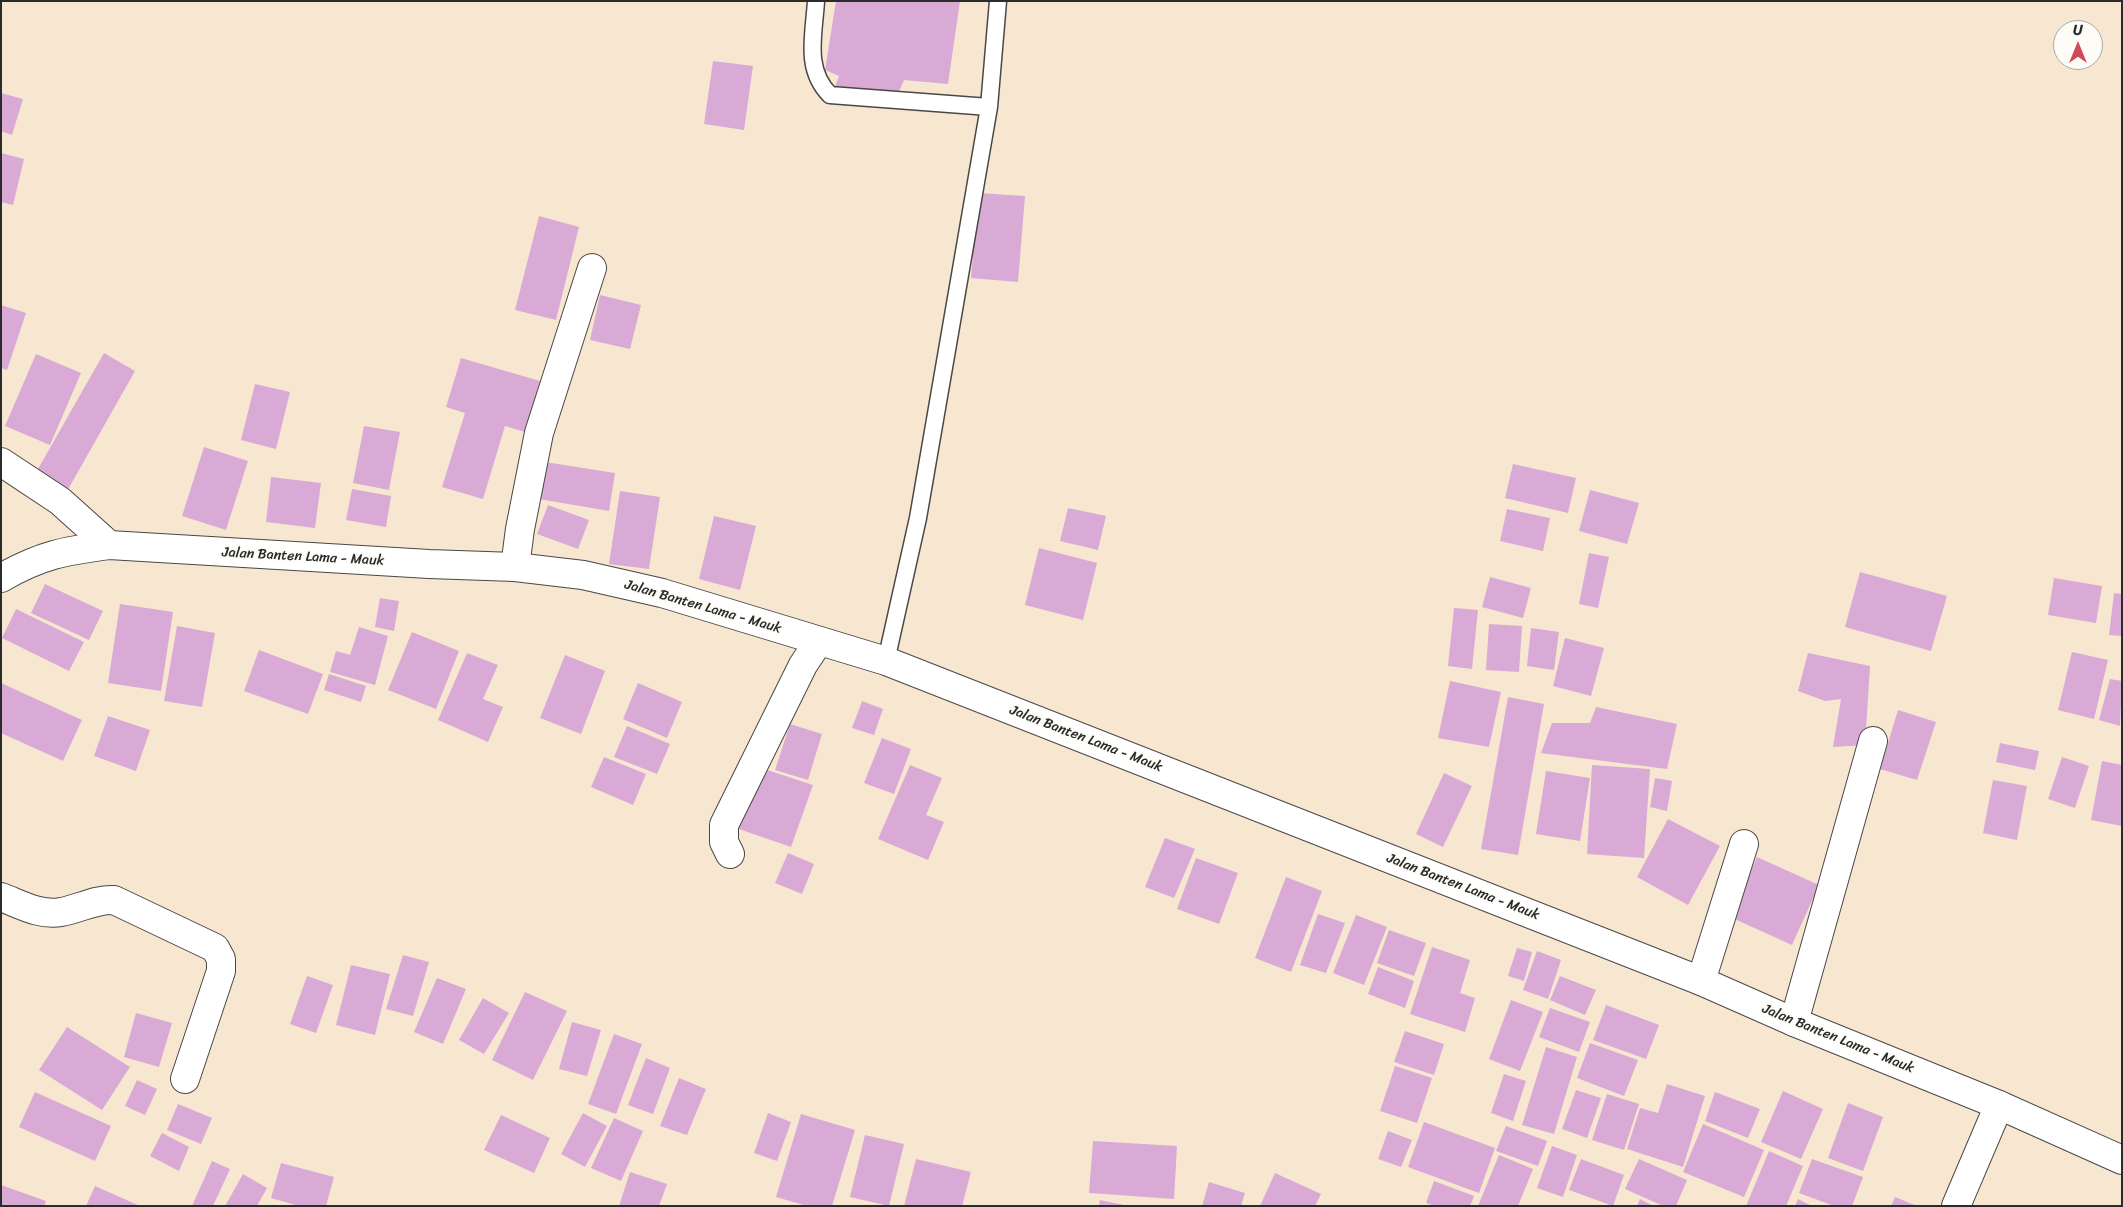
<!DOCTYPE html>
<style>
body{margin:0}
#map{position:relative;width:2123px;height:1207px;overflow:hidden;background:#f7e7d1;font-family:Sriracha,sans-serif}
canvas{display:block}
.frame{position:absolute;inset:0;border:2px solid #2b2b2b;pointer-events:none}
.north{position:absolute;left:2053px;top:20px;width:50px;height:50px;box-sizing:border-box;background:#fdfcf7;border:1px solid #a9a8a5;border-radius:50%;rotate:0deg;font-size:14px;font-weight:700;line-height:20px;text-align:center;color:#2b2b2b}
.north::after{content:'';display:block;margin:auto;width:18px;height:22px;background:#d1495b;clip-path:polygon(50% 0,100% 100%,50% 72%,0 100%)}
</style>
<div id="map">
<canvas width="2123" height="1207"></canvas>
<div class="frame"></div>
<div class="north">U</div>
</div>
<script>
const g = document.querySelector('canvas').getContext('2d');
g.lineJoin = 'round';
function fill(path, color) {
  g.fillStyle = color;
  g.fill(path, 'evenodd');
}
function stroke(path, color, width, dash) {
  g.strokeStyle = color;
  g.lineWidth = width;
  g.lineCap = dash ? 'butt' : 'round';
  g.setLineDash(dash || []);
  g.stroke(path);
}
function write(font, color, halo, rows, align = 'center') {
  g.font = font + ' Sriracha,sans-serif';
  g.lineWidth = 4;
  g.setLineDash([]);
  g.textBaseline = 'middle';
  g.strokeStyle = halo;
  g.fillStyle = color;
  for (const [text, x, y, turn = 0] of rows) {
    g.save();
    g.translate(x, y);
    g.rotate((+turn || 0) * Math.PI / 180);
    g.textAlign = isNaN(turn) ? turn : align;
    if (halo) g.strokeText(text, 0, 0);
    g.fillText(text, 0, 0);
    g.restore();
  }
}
fill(new Path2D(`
 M836,1H960L948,84L904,80L897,96L834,89L839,76L825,70Z
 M713,61L753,66L744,130L704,124Z
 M1,93L23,99L12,135L1,131Z
 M1,153L24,159L13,205L1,202Z
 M978,193L1025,196L1018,282L971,278Z
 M539,216L579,227L556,320L515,310Z
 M600,295L641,305L630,349L590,340Z
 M1,305L26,313L7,370L1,368Z
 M104,353L135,371L66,493L34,476Z
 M36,354L81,373L50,445L5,426Z
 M461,358L540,381L525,432L505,426L483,499L442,487L465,413L446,407Z
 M255,384L290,392L276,449L241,440Z
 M364,426L400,432L389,490L353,483Z
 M204,447L248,461L226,530L182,516Z
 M545,462L615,473L609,511L539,499Z
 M1513,464L1576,478L1568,513L1505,498Z
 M271,477L321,483L315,528L266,522Z
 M352,489L391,496L386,527L346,520Z
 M1590,490L1639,503L1627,544L1579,531Z
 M620,491L660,497L649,569L609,564Z
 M548,505L589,520L578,549L537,534Z
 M1068,508L1106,516L1098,550L1060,541Z
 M1507,509L1550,518L1543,551L1500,541Z
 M714,516L756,526L740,590L699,579Z
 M1039,548L1097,563L1083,620L1025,605Z
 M1589,553L1609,557L1598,608L1579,604Z
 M1860,572L1947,596L1931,651L1845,627Z
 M1490,577L1531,588L1523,618L1482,607Z
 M2054,578L2102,586L2096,623L2048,615Z
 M45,584L103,611L89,640L31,613Z
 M2114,593L2122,594V636L2109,635Z
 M380,598L399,601L394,631L375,627Z
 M120,604L173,612L161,691L108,683Z
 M1454,608L1478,610L1472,669L1448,666Z
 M16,609L84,642L69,671L2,638Z
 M1489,624L1522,626L1519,672L1486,670Z
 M177,626L215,633L202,707L164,701Z
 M359,627L388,636L375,685L330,672L336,651L350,655Z
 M1531,628L1559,632L1554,670L1527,666Z
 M412,632L459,651L436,709L388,690Z
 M1565,638L1604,648L1591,696L1553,686Z
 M259,650L323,674L308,714L244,691Z
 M2072,652L2108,660L2094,719L2058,710Z
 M467,653L498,665L483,699L503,707L488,742L438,720Z
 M1808,653L1870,666L1865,745L1833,747L1841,699L1825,701L1798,691Z
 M565,655L605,671L581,734L540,718Z
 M329,674L366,686L361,702L324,690Z
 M2110,679L2122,681L2120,726L2099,720Z
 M1450,681L1501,692L1489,747L1438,738Z
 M1,683L82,720L63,761L1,733Z
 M638,683L682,702L667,738L623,719Z
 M1508,697L1544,704L1518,855L1481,849Z
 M862,701L883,709L874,735L852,728Z
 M1596,707L1677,724L1667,769L1541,753L1552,723H1590Z
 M1898,710L1936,722L1917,780L1880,769Z
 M108,716L150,730L136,771L94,756Z
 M790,724L822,734L808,780L775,770Z
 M627,726L670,744L657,774L614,757Z
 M882,738L911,749L894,794L864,783Z
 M2000,743L2039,751L2035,770L1996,762Z
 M604,757L646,774L633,805L591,787Z
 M2062,757L2089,766L2075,808L2048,799Z
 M2102,761L2122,765V826L2091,820Z
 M910,765L942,778L926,815L944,822L928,860L878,839Z
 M1592,765L1650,769L1644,858L1587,854Z
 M755,766L813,785L791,847L733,827Z
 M1546,771L1590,778L1580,841L1536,834Z
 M1444,773L1472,786L1443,847L1416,834Z
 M1655,778L1672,781L1667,811L1650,807Z
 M1993,780L2027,786L2017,840L1983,833Z
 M1668,819L1720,846L1688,905L1637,877Z
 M1165,838L1195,849L1174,898L1145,887Z
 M788,853L814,864L802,894L775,883Z
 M1757,857L1819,885L1792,945L1730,917Z
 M1196,858L1238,873L1219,924L1177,909Z
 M1286,877L1322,891L1291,972L1255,958Z
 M1318,914L1345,923L1326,973L1300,965Z
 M1356,915L1387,927L1364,985L1333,973Z
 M1389,930L1426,943L1414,976L1377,963Z
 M1432,947L1470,960L1460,993L1475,998L1465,1032L1410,1014Z
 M1517,948L1532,952L1524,981L1508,976Z
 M1537,951L1561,960L1548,999L1523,990Z
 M403,955L429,962L413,1016L386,1009Z
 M351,965L390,974L375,1035L336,1025Z
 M1378,967L1414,981L1405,1008L1368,994Z
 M307,976L333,985L316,1033L290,1024Z
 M1560,976L1596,990L1585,1015L1550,1000Z
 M437,978L466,989L443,1044L414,1032Z
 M525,992L567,1011L533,1080L492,1060Z
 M483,998L509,1013L484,1054L459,1040Z
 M1511,1000L1543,1012L1520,1071L1489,1059Z
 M1606,1005L1659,1025L1646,1059L1593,1040Z
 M1550,1008L1590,1022L1579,1052L1539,1037Z
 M136,1013L172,1023L159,1067L124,1057Z
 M572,1022L601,1030L587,1076L559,1069Z
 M67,1027L130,1067L102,1110L39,1070Z
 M1405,1031L1444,1044L1434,1075L1394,1062Z
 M614,1034L642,1044L616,1114L588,1104Z
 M1590,1043L1638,1060L1624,1096L1577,1078Z
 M1546,1047L1577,1057L1554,1134L1522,1125Z
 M646,1058L670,1068L653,1114L628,1105Z
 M1395,1066L1432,1078L1417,1123L1380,1111Z
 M1504,1074L1526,1081L1513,1121L1491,1113Z
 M679,1078L706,1089L687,1135L660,1126Z
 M137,1080L157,1089L145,1115L125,1106Z
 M1667,1084L1705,1096L1683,1167L1627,1149L1640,1108L1658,1113Z
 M1576,1090L1601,1098L1587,1138L1562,1129Z
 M1783,1091L1823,1109L1801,1159L1761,1142Z
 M35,1092L111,1126L95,1161L19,1127Z
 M1715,1092L1760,1109L1748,1138L1705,1121Z
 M1607,1094L1639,1104L1624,1150L1592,1140Z
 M1848,1103L1883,1117L1863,1171L1828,1158Z
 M178,1104L212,1118L201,1144L167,1130Z
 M583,1113L607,1126L585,1167L561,1154Z
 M768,1113L791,1122L777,1161L754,1153Z
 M801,1114L855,1130L832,1206H807L776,1197Z
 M501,1115L550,1138L534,1173L484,1150Z
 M614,1118L643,1131L621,1181L591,1168Z
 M1424,1122L1495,1148L1479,1193L1408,1167Z
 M1703,1124L1764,1150L1744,1197L1683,1172Z
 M1506,1126L1547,1141L1538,1166L1496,1151Z
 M1388,1131L1412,1140L1401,1167L1378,1159Z
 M162,1133L189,1147L179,1171L150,1156Z
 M865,1135L904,1144L889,1206L850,1197Z
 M1093,1141L1177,1146L1174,1199L1089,1193Z
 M1552,1146L1577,1155L1563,1197L1537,1188Z
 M1769,1151L1803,1166L1786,1206H1746Z
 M1499,1155L1533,1169L1518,1206H1478Z
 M916,1159L971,1172L962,1206H904Z
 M1581,1159L1624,1175L1613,1206L1569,1190Z
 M1639,1159L1687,1180L1676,1206H1663L1625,1189Z
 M1812,1159L1863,1177L1852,1206H1834L1799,1193Z
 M212,1161L230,1169L213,1206H192Z
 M281,1163L334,1177L326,1206H299L271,1198Z
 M630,1172L667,1184L659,1206H619Z
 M1275,1173L1321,1194L1315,1206H1260Z
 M243,1174L267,1188L257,1206H225Z
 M1434,1181L1474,1196L1470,1206H1435L1426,1203Z
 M1209,1182L1245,1193L1241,1206H1202Z
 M1,1185L46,1201L44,1206H1Z
 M95,1186L140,1206H86Z
 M1895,1197L1917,1206H1891Z
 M1640,1199L1653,1206H1637Z
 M1798,1199L1812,1206H1795Z
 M1100,1200L1124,1205V1206H1099Z`), '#d9aad6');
const lane = new Path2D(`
 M816,1C814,35 804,69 830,95L989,107
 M886,661L918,518L989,107L998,1`);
const street = new Path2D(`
 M1,462L60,501L109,545
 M515,567L520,529L539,433L592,268
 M730,854L724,842V825L803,665L819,641
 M1,897C20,904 40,916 61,912C79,909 95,899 114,900L215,948L221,959V971L185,1079
 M1701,981L1744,844
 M1794,1022L1873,741
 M1956,1206L1999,1105`);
const primary = new Path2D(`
 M1,578C41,555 64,551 109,545L429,564L515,567L583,575L662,593L886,661L1701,981L1794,1022L1999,1105L2122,1160`);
stroke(lane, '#4a4744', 19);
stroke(street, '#4a4744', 30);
stroke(primary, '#4a4744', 30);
stroke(lane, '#fff', 16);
stroke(street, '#fff', 28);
stroke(primary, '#fff', 28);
write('14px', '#2b2b2b', '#fdfcf7', [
 ["Jalan Banten Lama - Mauk",303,557,3],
 ["Jalan Banten Lama - Mauk",703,607,16],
 ["Jalan Banten Lama - Mauk",1086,739,21],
 ["Jalan Banten Lama - Mauk",1463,887,21],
 ["Jalan Banten Lama - Mauk",1838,1039,22]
]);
</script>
